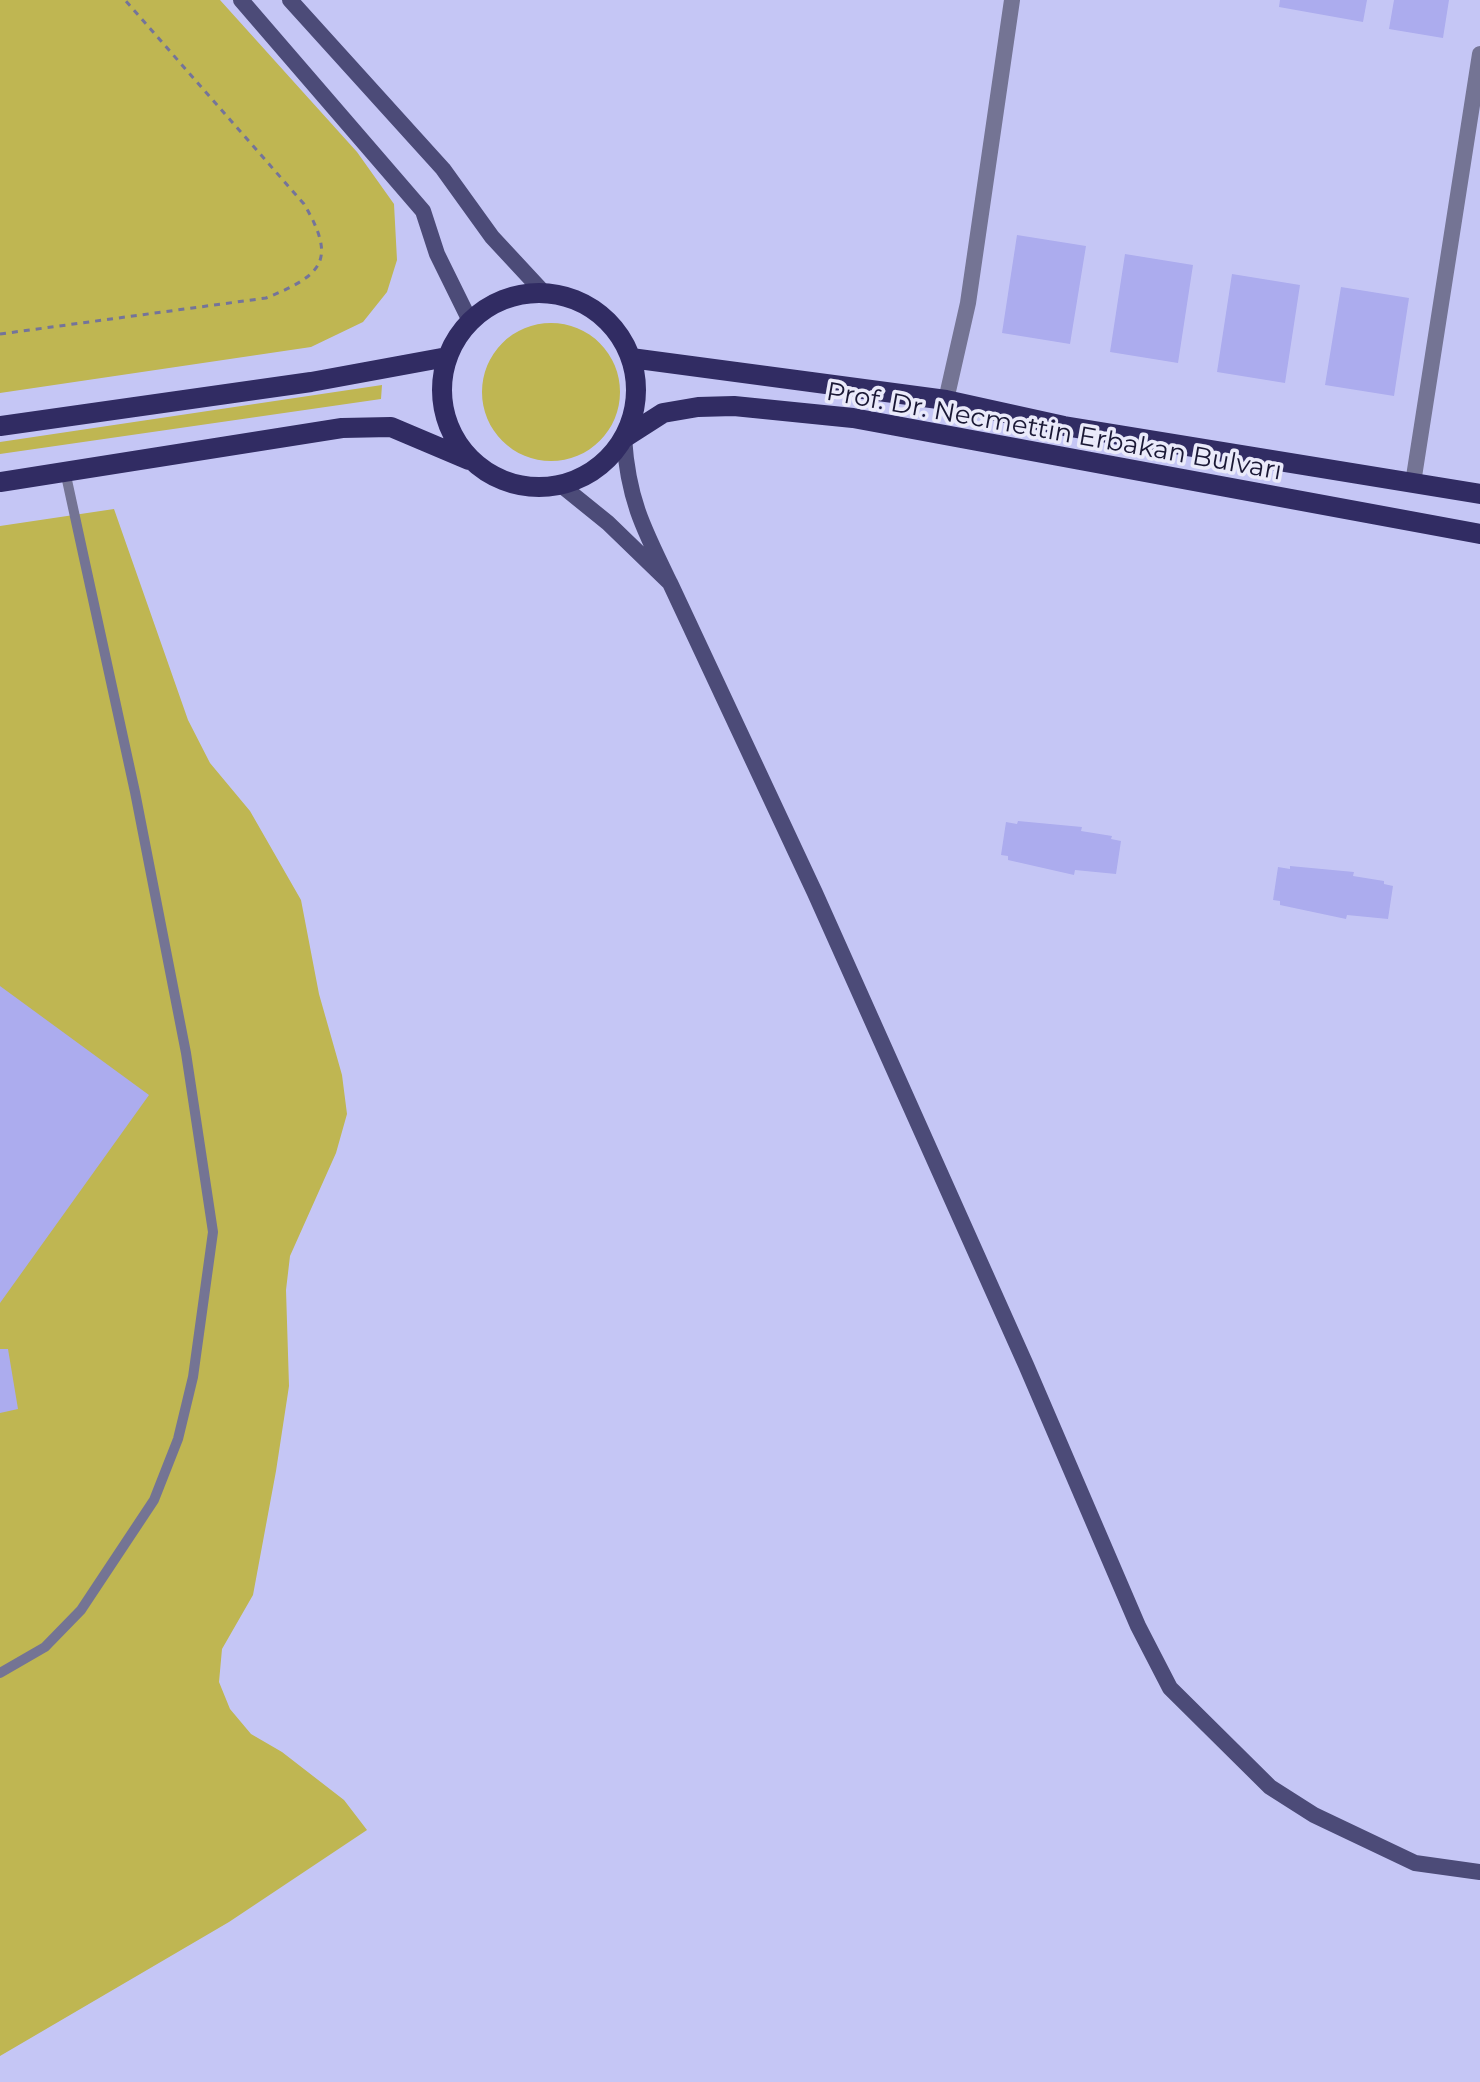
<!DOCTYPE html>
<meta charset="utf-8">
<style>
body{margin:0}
canvas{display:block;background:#c5c6f5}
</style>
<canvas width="1480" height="2082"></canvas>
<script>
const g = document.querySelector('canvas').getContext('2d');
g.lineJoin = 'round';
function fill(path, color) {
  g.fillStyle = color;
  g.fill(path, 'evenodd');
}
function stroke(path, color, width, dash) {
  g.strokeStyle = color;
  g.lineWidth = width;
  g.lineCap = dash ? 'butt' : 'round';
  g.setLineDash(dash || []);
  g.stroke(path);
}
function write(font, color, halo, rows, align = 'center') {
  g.font = font + ' Montserrat,sans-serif';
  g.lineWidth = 7;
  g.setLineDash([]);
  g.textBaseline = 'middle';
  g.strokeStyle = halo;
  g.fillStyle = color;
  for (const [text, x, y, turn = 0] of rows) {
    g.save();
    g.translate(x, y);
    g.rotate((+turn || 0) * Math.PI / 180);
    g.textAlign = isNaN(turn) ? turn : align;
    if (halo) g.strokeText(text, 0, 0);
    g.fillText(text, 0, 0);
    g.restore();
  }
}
fill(new Path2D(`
 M0,0H220L357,152L394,204L397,260L387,292L363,322L311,347L0,393Z
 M482 392a69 69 0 1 1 138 0a69 69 0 1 1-138 0Z
 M382,385L381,399L0,454V442Z
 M114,509L188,720L210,763L250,811L301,900L319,994L342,1075L347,1114L336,1153L290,1256L286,1290L289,1386L276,1471L253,1595L222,1649L219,1682L230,1709L251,1734L282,1752L344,1800L367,1830L229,1922L0,2056V526Z`), '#bfb652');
fill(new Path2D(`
 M1280,0H1367L1363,22L1279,7Z
 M1394,0H1449L1443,38L1389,29Z
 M1017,235L1086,246L1070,344L1002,333Z
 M1125,254L1193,265L1178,363L1110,352Z
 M1232,274L1300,285L1285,383L1217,372Z
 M1341,287L1409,298L1394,396L1325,385Z
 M1018,821L1082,827L1081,831L1112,836L1111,839L1121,841L1116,874L1075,870L1074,875L1008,860V856L1001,855L1006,822L1017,824Z
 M1290,866L1354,872L1353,876L1384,881V884L1393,886L1388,919L1347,915L1346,919L1280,905V901L1273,900L1278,867L1290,869Z
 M0,986L149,1095L0,1303Z
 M0,1349H8L18,1409L0,1413Z`), '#acacee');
stroke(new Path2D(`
 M0,334L266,298C323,275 337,260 304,204L125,0`), '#74749a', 3, [6, 6]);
stroke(new Path2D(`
 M0,1673L45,1647L81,1610L154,1500L178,1439L193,1377L213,1232L186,1053L135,792L65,471`), '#747494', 10);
stroke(new Path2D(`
 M946,400L968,303L1012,0
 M1413,483L1480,54`), '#747494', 16);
stroke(new Path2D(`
 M241,0L423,211L437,254L470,321
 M290,0L443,169L492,237L544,293
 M561,485L608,523L670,583C643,528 628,499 624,438
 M670,583L815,893L1026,1365L1138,1626L1170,1688L1270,1787L1314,1815L1415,1863L1480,1872`), '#4c4b78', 16);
stroke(new Path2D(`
 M442 390a97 97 0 1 1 194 0a97 97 0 1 1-194 0Z
 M631,358L946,400L1064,426L1480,494
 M0,426L311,382L447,357
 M624,438L663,413L698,407L734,406L853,418L1480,534
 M0,482L342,428L391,427L469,460`), '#312c63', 20);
write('26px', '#1a1835', '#eaeafa', [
 ["Prof. Dr. Necmettin Erbakan Bulvarı",1054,432,10]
]);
</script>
